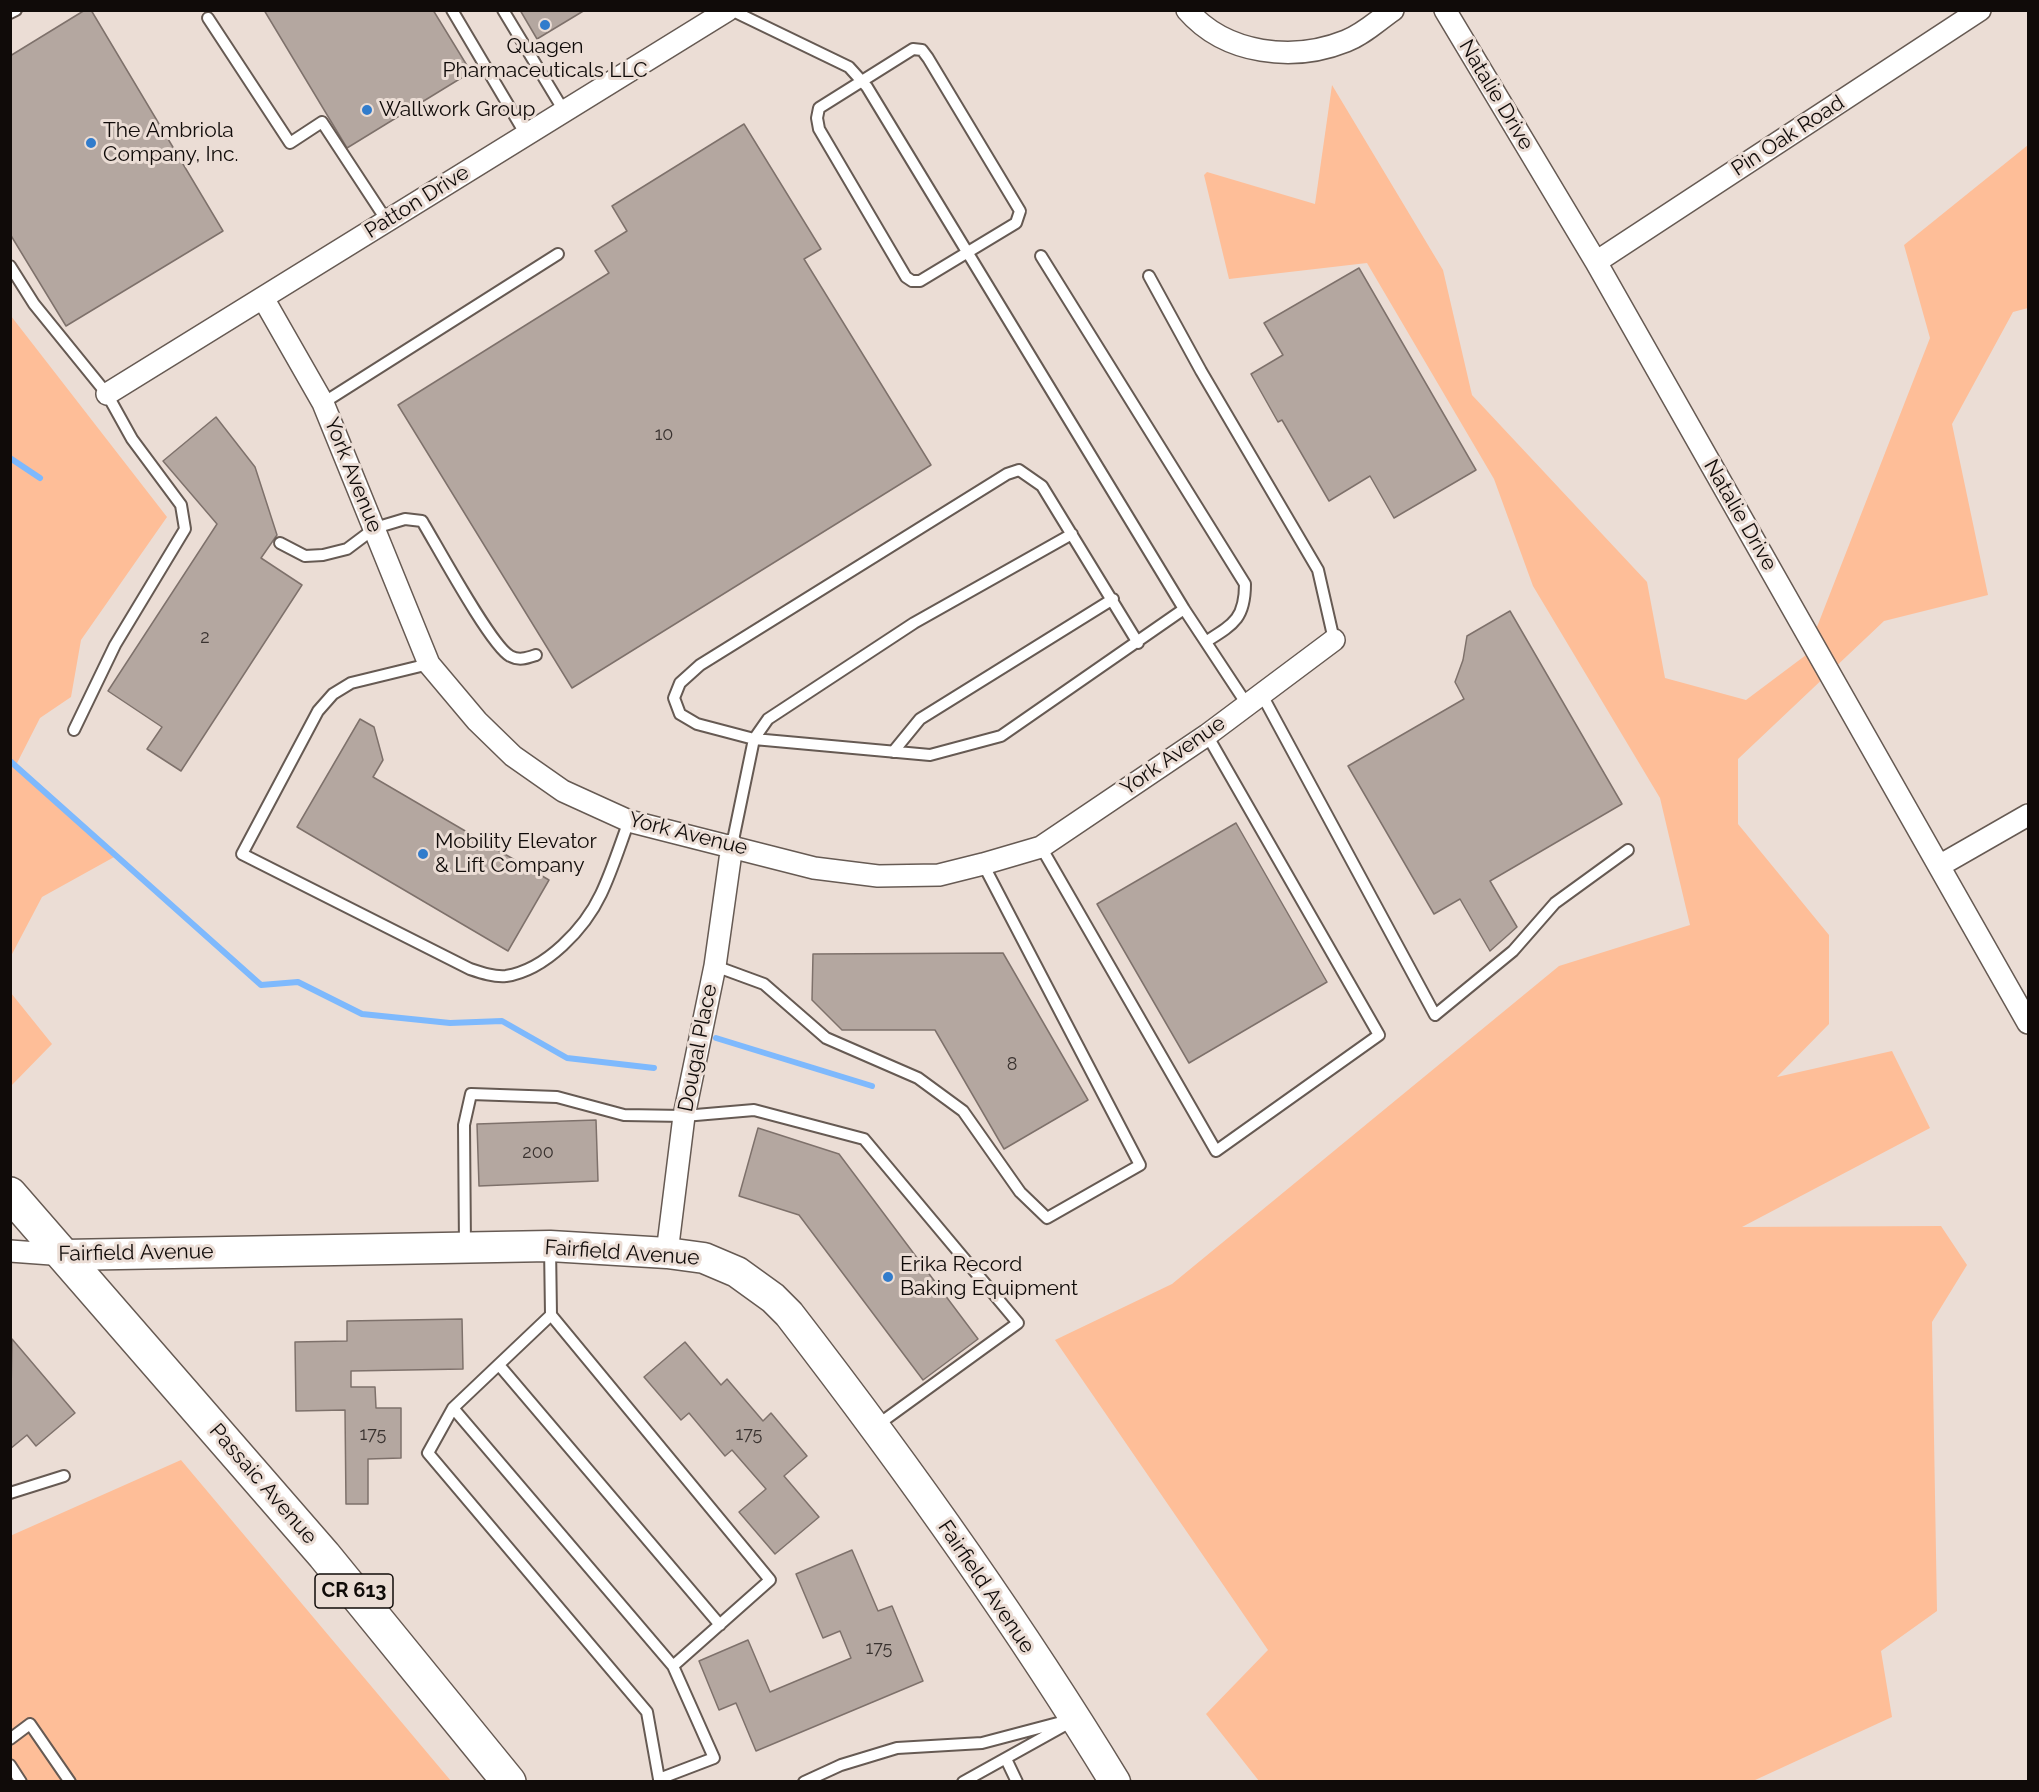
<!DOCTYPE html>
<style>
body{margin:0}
#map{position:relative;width:2039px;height:1792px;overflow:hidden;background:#ebddd5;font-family:Raleway,sans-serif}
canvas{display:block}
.frame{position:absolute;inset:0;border:12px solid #100b09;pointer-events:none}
</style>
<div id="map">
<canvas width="2039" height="1792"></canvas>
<div class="frame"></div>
</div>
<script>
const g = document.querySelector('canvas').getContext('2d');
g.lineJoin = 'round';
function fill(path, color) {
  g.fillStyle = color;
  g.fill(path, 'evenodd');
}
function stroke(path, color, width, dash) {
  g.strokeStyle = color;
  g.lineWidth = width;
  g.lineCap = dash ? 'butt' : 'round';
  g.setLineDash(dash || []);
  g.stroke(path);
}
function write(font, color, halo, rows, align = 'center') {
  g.font = font + ' Raleway,sans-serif';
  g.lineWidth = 6;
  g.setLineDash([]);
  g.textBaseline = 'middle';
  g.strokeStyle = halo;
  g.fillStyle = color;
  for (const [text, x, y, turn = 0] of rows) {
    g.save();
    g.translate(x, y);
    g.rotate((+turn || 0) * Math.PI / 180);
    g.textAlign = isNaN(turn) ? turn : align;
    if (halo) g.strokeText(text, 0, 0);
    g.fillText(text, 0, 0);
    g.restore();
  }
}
fill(new Path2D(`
 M1332,85L1443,270L1472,395L1647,582L1665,678L1746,700L1806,655L1930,338L1904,245L2028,145V308L2013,312L1952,424L1988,595L1884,621L1738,759V824L1829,935V1024L1777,1077L1892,1051L1930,1128L1742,1227L1941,1226L1967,1265L1932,1322L1937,1611L1881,1651L1892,1717L1753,1781H1259L1206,1714L1268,1650L1055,1340L1172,1284L1559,966L1690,925L1660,798L1533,586L1494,479L1367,263L1229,279L1204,175L1207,172L1315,204Z
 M11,316L167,517L81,640L71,697L40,718L16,765L116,856L42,897L11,956Z
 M11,993L52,1044L11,1086H10Z
 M181,1460L451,1781H11L10,1536Z`), '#febe98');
stroke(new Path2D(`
 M10,458L40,478
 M10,761L261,985L298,982L362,1014L450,1023L502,1021L567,1058L654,1068
 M716,1038L872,1086`), '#7eb9fd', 6);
const building = new Path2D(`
 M85,10H91L223,231L66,326L10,234V56Z
 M264,10H433L471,72L347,148Z
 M520,10H585L537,39Z
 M744,124L821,249L804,259L931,465L572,688L398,405L609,273L595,251L627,231L612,206Z
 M1359,268L1476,470L1394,518L1370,476L1329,501L1282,420L1278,422L1251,374L1283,355L1264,323Z
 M216,417L255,467L277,535L261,558L302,585L181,771L147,749L162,727L108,691L217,524L163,461Z
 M1510,611L1622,804L1490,881L1517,927L1490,951L1460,899L1434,914L1348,766L1464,699L1455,682L1463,660L1467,636Z
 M360,719L374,727L383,760L373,777L549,880L508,951L297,827Z
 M1236,823L1327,982L1189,1063L1097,904Z
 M1003,953L1088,1100L1004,1149L935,1030H842L812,1000L813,954Z
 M596,1120L598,1181L479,1186L477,1124Z
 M758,1128L839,1154L978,1339L923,1380L799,1215L739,1196Z
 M462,1319L463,1369L351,1371V1387H375L376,1408H401V1458L368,1459V1504H346L345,1410L296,1411L295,1342L347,1341V1321Z
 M12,1339L75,1413L36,1446L27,1435L10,1449Z
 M685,1342L721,1385L727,1379L763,1421L771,1413L807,1456L784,1476L819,1517L775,1554L739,1512L766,1489L732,1450L725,1456L689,1413L681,1420L644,1377Z
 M852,1550L878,1611L892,1606L923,1681L756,1751L736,1703L719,1710L699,1661L748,1640L770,1692L851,1658L840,1631L823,1638L796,1574Z`);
fill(building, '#b4a7a0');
stroke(building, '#7e716b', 1.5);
const lane = new Path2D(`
 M452,10L526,135
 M503,10L564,111
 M731,10L849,67L867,87L1184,609L1246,703
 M10,13L16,10
 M208,18L290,143L322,122L387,221
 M913,49L922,50L928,58L1020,211L1016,223L920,281H912L906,277L819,129L817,118L819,108Z
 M1041,256L1245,584C1245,618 1234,624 1207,641
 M10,266L34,304L107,394L132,439L181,505L185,529L115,645L74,730
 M1149,276L1201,371L1318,570L1334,640
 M323,403L558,254
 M280,543L305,556L323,555L347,549L375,528L405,519L422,521C436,544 491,646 510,656C519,661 527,658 536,655
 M1138,643L1042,486L1019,470L1007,474L700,665L680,683L674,698L680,714L697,724L754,739L930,755L1001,736L1184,609
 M429,664L351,683L333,694L318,711L242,854L470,969C482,973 494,977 506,976C546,970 585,928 601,894C612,871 620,845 629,821
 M1262,695L1435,1015L1513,951L1555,903L1628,850
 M893,752L920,719L1113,599
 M732,845L754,739L768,719L914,623L1072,534
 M1041,847L1216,1151L1379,1035L1207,735
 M715,966L764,984L826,1038L918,1078L963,1111L1020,1192L1047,1218L1140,1165L983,864
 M550,1246L551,1315L453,1408L428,1453L647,1712L659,1779L714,1758L673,1666L770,1580L551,1315
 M465,1247L464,1125L471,1094L557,1097L624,1115L684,1116L754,1110L864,1139L1018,1323L876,1426
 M499,1365L720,1625
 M453,1408L673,1666
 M10,1493L64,1476
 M10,1739L30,1724L70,1782
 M1006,1759L1017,1782
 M10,1765L21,1782
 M804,1782L841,1765L897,1748L982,1743L1073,1719
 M963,1782L1069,1723`);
const street = new Path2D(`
 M1187,10C1226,55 1294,62 1346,41C1364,34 1377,21 1393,10
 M1445,10L1596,262L2028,1023
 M1596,262L1980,10
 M263,298L323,403L429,664L477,721L513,756L563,791L629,821L814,868L878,876L939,875L983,864L1041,847L1207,735L1334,640
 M107,394L728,10
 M1939,866L2028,815
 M10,1251L65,1255
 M667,1253L684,1116L715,966L732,845`);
const secondary = new Path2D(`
 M65,1255L550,1246L667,1253L704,1258L737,1272L773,1298L789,1314C905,1464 1016,1620 1115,1782`);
const primary = new Path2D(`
 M10,1194L324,1555L509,1782`);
stroke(lane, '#665a53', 14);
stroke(street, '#665a53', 24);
stroke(secondary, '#665a53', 33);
stroke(primary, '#665a53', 36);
stroke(lane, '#fff', 10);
stroke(street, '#fff', 21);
stroke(secondary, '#fff', 30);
stroke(primary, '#fff', 33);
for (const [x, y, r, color] of [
 [545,25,6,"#317ccc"],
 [367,110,6,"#317ccc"],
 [91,143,6,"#317ccc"],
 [423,854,6,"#317ccc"],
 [888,1277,6,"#317ccc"]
]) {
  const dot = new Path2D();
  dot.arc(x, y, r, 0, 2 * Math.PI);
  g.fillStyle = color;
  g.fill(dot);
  stroke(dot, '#ebddd5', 2);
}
write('18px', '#39322f', null, [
 ["10",664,435],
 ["2",205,638],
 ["8",1012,1065],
 ["200",538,1153],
 ["175",373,1435],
 ["175",749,1435],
 ["175",879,1649]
]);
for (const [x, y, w] of [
 [354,1591,78]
]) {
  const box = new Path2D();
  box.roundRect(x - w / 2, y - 17, w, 34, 4.5);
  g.fillStyle = '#ebddd5';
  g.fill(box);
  stroke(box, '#100b09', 1.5);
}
write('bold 20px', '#100b09', null, [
 ["CR 613",354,1591]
]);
write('21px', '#100b09', '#ebddd5', [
 ["Quagen",545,47,"center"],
 ["Pharmaceuticals LLC",545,71,"center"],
 ["Wallwork Group",379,110],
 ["The Ambriola",103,131],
 ["Company, Inc.",103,155],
 ["Mobility Elevator",435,842],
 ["& Lift Company",435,866],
 ["Erika Record",900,1265],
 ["Baking Equipment",900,1289]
], 'left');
write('21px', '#100b09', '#ebddd5', [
 ["Natalie Drive",1496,95,59],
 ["Pin Oak Road",1788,136,-33],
 ["Patton Drive",417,202,-32],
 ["York Avenue",353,475,68],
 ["Natalie Drive",1740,515,60],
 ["York Avenue",1173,756,-35],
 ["York Avenue",688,834,14],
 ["Dougal Place",698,1048,-79],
 ["Fairfield Avenue",136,1253,-1],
 ["Fairfield Avenue",622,1253,4],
 ["Passaic Avenue",263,1484,49],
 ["Fairfield Avenue",986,1587,56]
]);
</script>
